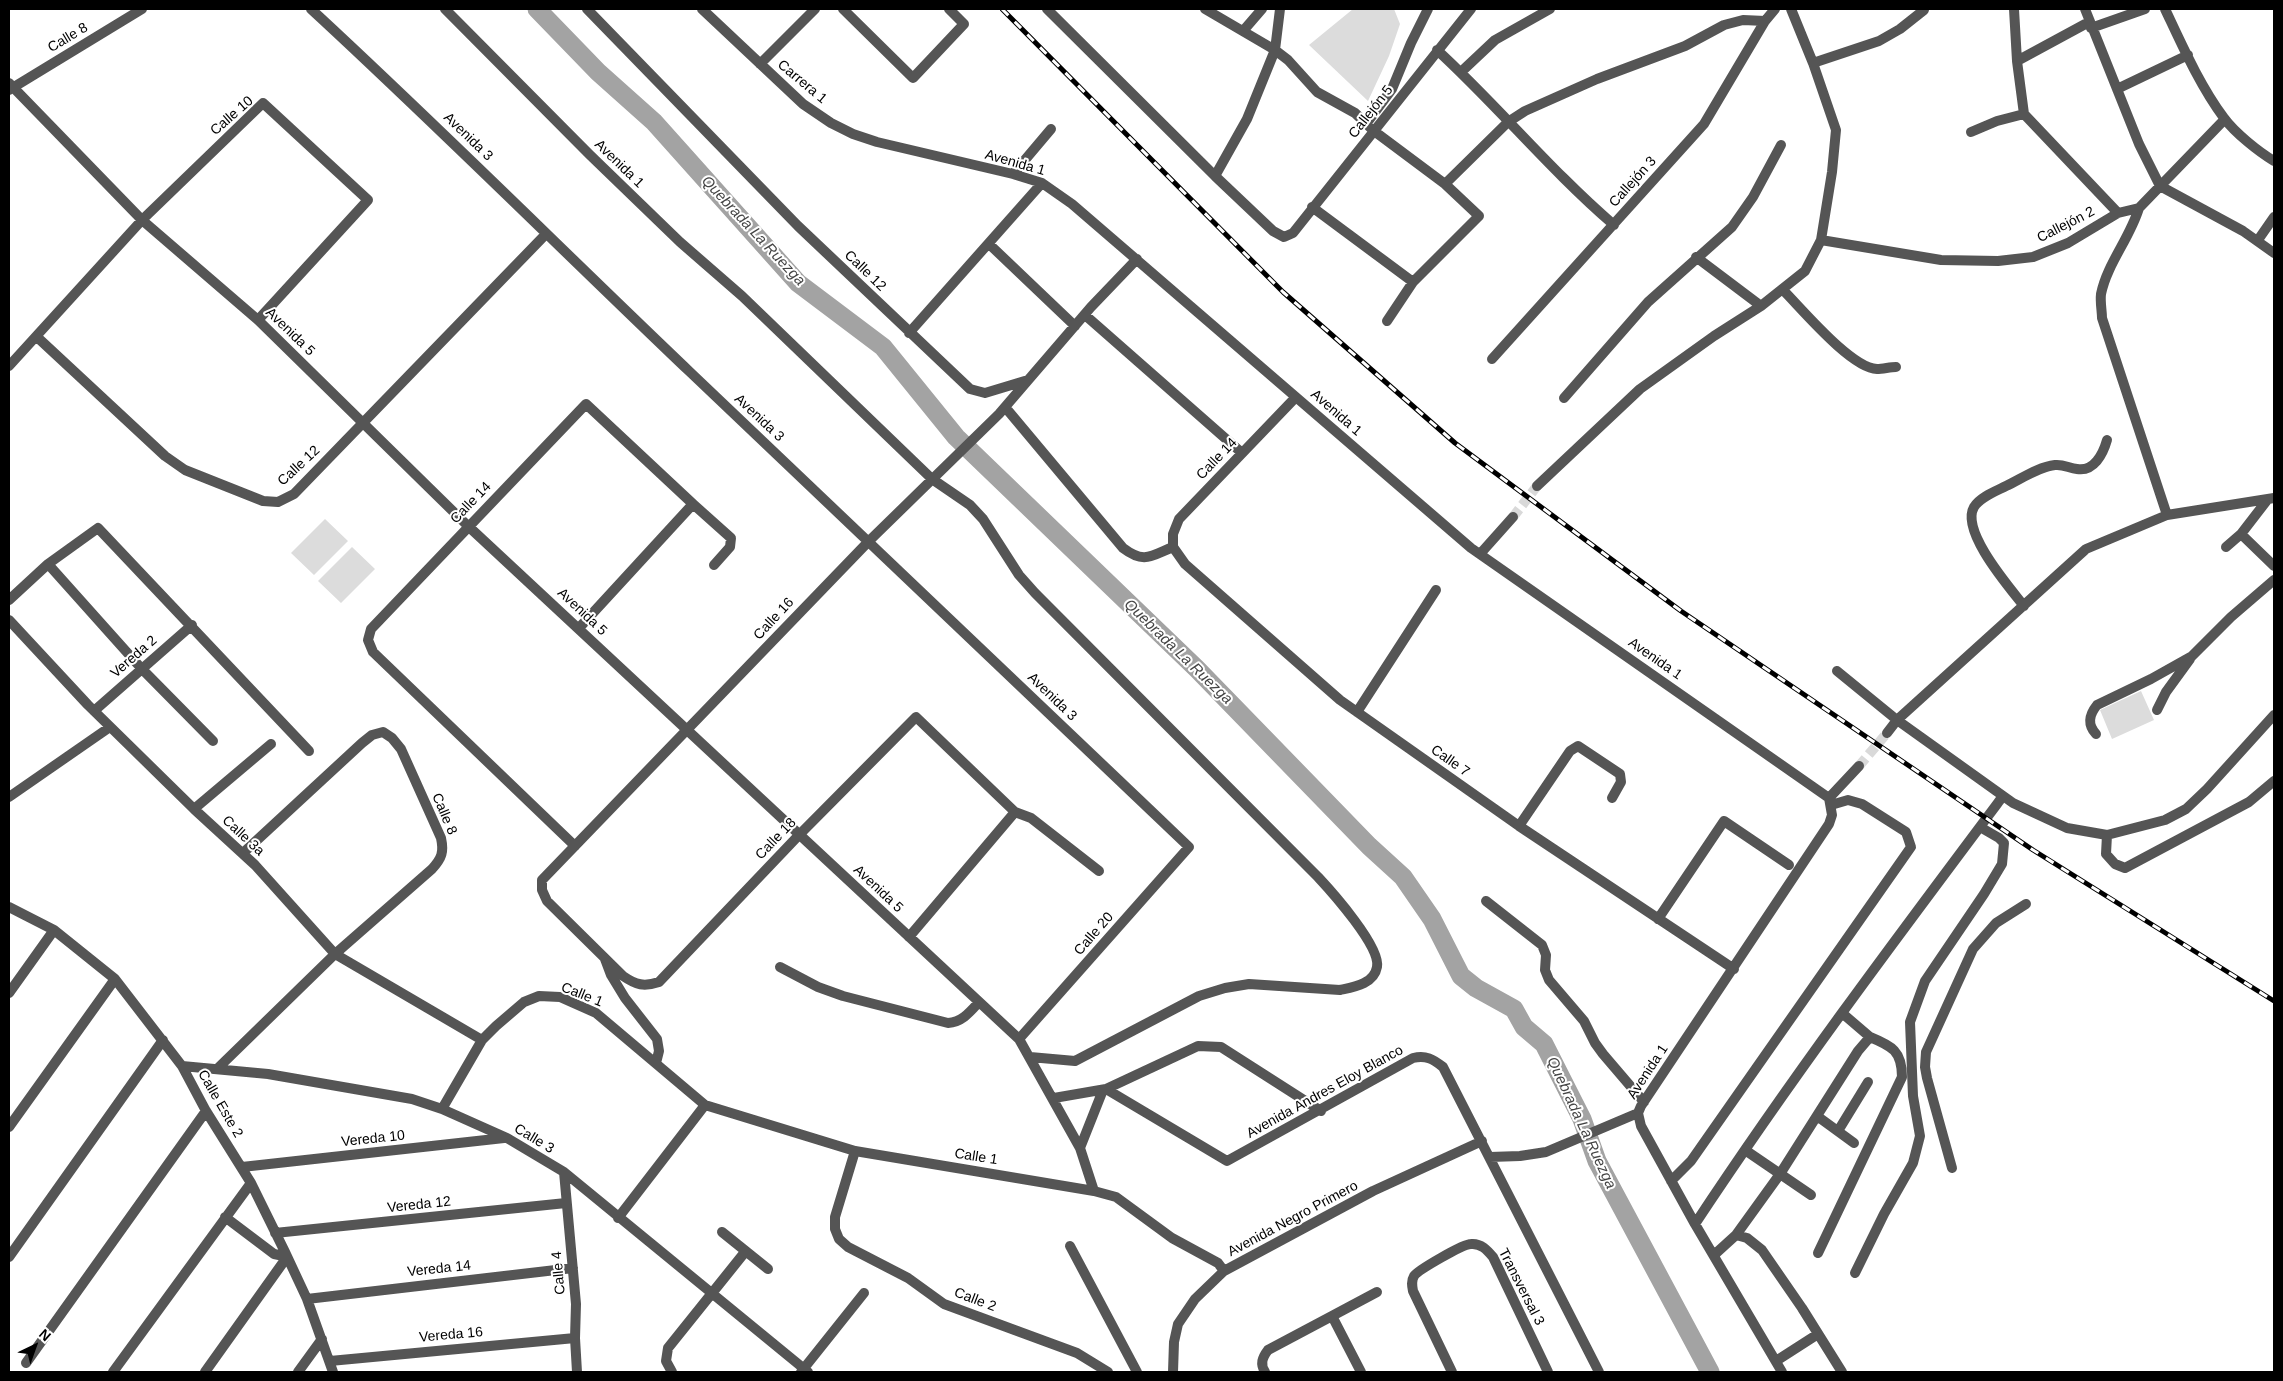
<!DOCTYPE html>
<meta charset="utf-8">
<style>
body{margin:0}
#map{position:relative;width:2283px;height:1381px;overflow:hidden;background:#fff;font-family:Arial,sans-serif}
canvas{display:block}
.frame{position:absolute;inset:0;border:10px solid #000;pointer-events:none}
.north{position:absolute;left:10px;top:1321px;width:50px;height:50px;-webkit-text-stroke:4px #fff;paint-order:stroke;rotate:42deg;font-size:14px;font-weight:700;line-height:20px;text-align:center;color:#000}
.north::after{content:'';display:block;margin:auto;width:18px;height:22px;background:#000;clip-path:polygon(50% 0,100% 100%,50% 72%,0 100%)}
</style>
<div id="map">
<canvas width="2283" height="1381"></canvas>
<div class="frame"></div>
<div class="north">N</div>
</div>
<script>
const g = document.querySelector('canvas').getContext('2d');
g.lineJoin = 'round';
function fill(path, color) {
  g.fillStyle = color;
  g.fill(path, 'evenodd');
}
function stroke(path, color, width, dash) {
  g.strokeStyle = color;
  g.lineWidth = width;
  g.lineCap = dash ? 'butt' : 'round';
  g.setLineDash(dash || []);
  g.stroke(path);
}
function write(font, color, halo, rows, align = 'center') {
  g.font = font + ' Arial,sans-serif';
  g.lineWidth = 4;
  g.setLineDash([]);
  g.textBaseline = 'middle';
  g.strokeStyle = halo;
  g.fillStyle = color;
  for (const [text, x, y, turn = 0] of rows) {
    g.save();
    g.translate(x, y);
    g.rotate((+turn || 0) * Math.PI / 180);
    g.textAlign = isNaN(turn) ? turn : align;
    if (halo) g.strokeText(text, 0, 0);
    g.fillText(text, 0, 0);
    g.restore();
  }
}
fill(new Path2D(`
 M1353,9H1394L1400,24L1389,56L1368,101L1309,45Z
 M325,519L348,541L314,575L291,553Z
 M352,547L375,569L341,603L318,581Z
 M2141,691L2154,720L2112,739L2100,710Z`), '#dcdcdc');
stroke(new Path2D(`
 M537,9L598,72L654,122L798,283L883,347L956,437L1197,669L1369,846L1403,877L1432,919L1461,976L1476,988L1514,1009L1524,1027L1544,1044L1582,1119L1597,1161L1710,1372`), '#a3a3a3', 19);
stroke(new Path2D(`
 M1513,517L1537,486
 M1859,766L1887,733`), '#d9d9d9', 10, [10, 5]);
stroke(new Path2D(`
 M311,9C439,127 563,251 690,372C855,531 1023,688 1189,847L1019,1039
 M445,9L590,155L680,242L742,296L932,479L970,505L983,519L1019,575L1035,593L1318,877C1332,892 1381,947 1377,967C1374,984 1354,987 1340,990L1249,984L1225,988L1199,996L1075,1061L1030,1057
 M587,9L798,226L970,389L985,393L1028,380
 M702,9L803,104L831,123L853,134L877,142L1013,174L1042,183L1072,204L1471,548L1829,798L1832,815L1829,824L1641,1106L1638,1113L1641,1126L1695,1224L1782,1372
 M843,9L913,78L964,24L949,9
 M1047,9L1215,176L1273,231L1284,237L1293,233L1471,9
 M1205,9L1275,50L1280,9
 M2014,9L2017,61
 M2085,9L2139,144L2160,186L2243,231L2274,253
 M2165,9C2182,45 2200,86 2224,118C2235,133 2259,152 2274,161
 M2089,22L2017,61L2024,114L2118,213
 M2091,28L2145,9
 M1243,31L1262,9
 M1437,50C1498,106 1550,170 1614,225
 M1813,63L1879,41L1900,29L1924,10
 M760,64L815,9
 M1461,72L1495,40L1550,9
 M9,83L142,220L258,320L468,526L1019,1039L1080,1148L1094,1191
 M2117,89L2188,55
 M9,90L142,9
 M1366,124L1392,89L1411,43L1428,9
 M1971,132L1997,121L2024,114
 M1013,174L1051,129
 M1215,176L1247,119L1275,50L1288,60L1317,92L1355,113L1374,131L1445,184L1479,216L1413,282L1312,207
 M1445,184L1508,122L1525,111L1597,79L1685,46L1724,25L1743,20L1765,21
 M2139,208C2130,238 2107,264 2101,294C2100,302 2102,311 2102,318L2167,515
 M1821,240L1941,260L1998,261L2033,257L2068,243L2118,213L2139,208L2225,119
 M2258,240L2274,217
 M989,244L1075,326
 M1696,257L1761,306
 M1783,290C1802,309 1851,368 1877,369C1883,369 1890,367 1896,367
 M1085,315L1242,453
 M1387,321L1413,282
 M909,333L1042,183
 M37,337L165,456L185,470L263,501L278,502L294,494L546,234
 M1492,359L1704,124L1765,21L1775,9
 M9,366L142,220L263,103L368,200L258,320
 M1564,398L1648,302L1732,227L1753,197L1781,145
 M1005,407L1123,548C1144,564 1151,556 1173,547
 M1537,486L1640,389L1714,336L1761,306L1805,271L1821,240L1832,172L1836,130L1813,63L1791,9
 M2268,499L2241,534L2274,566
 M693,504L731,538L730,547L714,565
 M1173,547L1185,564L1340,700L1519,826L1734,969
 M1173,547V534L1179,519L1296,397
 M2226,547L2241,534
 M1480,554L1513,517
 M48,564L141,668L213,741
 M9,600L48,564L98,528L309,751
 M2024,606C2010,588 1960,531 1974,507C1980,497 1996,491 2006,486C2021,479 2038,467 2055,465C2063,464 2069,468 2077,469C2094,472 2103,454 2107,440
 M9,620L88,705L194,809L255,865L335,954L482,1040
 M1837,671L1897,720L2013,803L2067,828L2107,835L2165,820L2186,809L2207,789L2274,715
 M2157,710L2166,692L2190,659
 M94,711L192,625
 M1357,712L1436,590
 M1887,733L1897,720L2086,549L2167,515L2274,498
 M2096,734C2087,724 2089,715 2097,705L2151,679L2192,656L2231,617L2274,580
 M9,797L110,727
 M1829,798L1859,766
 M194,809L271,744
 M1015,812L1031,818L1099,871
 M1519,826L1570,751L1578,746L1620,774L1621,782L1612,798
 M2107,835L2106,854L2115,864L2125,868L2249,802L2274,781
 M575,846L373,652L368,640L371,629L586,404L693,504L579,628
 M1486,901L1542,945L1546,955L1545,970L1549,980L1584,1021L1595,1043L1603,1054L1644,1102
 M9,907L54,930L115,979L182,1066L206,1111L251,1183L285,1252L307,1299L333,1372
 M1658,919L1724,821L1789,865
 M909,937L1015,812L916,717L799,835L659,982C644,987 636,985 623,976L547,901L542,890V880L869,541L999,414L1091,307L1137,259
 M605,959L611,975L625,998L657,1039L659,1051L656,1063
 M780,967L818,987L843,996L948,1023C962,1022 970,1012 979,1002
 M9,993L54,930
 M182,1066L268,1074L412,1099L442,1109L507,1138L564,1172L808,1372
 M217,1069L335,954L432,869C442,858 444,852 441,838L401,749L392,738L383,732L372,735L362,743L243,853
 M1106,1089L1227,1161L1413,1058C1426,1055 1433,1059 1443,1067L1599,1372
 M1054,1098L1106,1089L1198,1046L1221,1047L1321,1111
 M442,1109L482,1040L496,1026L524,1002L539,996L560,997L596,1013L705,1105L855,1151L1094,1191L1116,1197L1172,1238L1218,1263L1224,1271
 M1817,1116L1854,1143
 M9,1127L115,979
 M1838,1131L1868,1082
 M1080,1148L1103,1090
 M1745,1150L1811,1195
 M855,1151L835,1217V1229L839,1239L848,1247L908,1278L944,1304L1077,1353L1108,1372
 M1490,1157L1520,1156L1546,1152L1638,1113
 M242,1167L504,1138
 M1952,1168L1927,1078L1925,1067L1926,1052L1973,949L1996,923L2026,904
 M564,1172L576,1304L575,1338L577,1372
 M1671,1181L1691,1161L1911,847L1906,832L1862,804L1848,800L1831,805
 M225,1217L274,1254L279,1255L285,1252
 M618,1218L705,1105
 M1695,1224C1792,1077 1898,936 2003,796
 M722,1232L768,1269
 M275,1233L566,1203
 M1736,1235L1780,1174L1858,1051L1870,1037L1842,1013
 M1070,1246L1137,1372
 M1818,1253L1902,1077C1902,1051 1892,1046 1870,1037
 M1714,1255L1736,1235L1747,1238L1762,1250L1802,1308L1842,1372
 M9,1257L163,1040
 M1855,1273L1884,1214L1913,1163L1920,1136L1913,1096L1910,1022L1925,981L1984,894L2002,864L2004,843L1999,838L1980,827
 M307,1299L573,1268
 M1332,1316L1377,1292
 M330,1361L575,1338
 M1776,1361L1818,1334
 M26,1363L206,1111
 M113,1372L251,1183
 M205,1372L287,1257
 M298,1372L322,1339
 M672,1372L666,1361L668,1348L745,1252
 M801,1372L864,1293
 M1173,1372L1174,1342L1178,1324L1195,1299L1224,1271L1373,1191L1482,1141
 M1265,1372C1260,1364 1262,1358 1268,1350L1332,1316L1361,1372
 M1452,1372L1413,1291C1412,1286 1411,1281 1414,1276C1418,1270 1463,1244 1471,1244C1481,1243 1487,1250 1493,1257L1548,1372`), '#555', 10);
const rail = new Path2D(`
 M1002,9L1283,292L1455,443L1681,611L2033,850L2274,1001`);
stroke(rail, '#000', 5);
stroke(rail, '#fff', 3, [9]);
write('14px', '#000', '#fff', [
 ["Calle 8",68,38,-31],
 ["Carrera 1",802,82,40],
 ["Callejón 5",1371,112,-52],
 ["Calle 10",232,116,-41],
 ["Avenida 3",468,137,44],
 ["Avenida 1",1015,163,16],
 ["Avenida 1",619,164,44],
 ["Callejón 3",1633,182,-48],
 ["Callejón 2",2066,225,-27],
 ["Calle 12",865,271,44],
 ["Avenida 5",290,332,44],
 ["Avenida 1",1336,413,41],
 ["Avenida 3",759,418,43],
 ["Calle 14",1217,459,-46],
 ["Calle 12",299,466,-43],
 ["Calle 14",471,503,-46],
 ["Avenida 5",582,612,43],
 ["Calle 16",774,619,-47],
 ["Vereda 2",134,657,-41],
 ["Avenida 1",1655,659,35],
 ["Avenida 3",1052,697,44],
 ["Calle 7",1450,761,35],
 ["Calle 8",444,814,67],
 ["Calle 3a",243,836,43],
 ["Calle 18",776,839,-46],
 ["Avenida 5",878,889,43],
 ["Calle 20",1094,934,-49],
 ["Calle 1",582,995,22],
 ["Avenida 1",1648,1072,-57],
 ["Avenida Andres Eloy Blanco",1325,1092,-29],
 ["Calle Este 2",220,1104,60],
 ["Vereda 10",373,1139,-6],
 ["Calle 3",534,1139,31],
 ["Calle 1",976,1157,9],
 ["Vereda 12",419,1205,-6],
 ["Avenida Negro Primero",1293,1219,-28],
 ["Vereda 14",439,1269,-6],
 ["Calle 4",559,1273,-95],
 ["Transversal 3",1521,1287,63],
 ["Calle 2",975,1300,21],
 ["Vereda 16",451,1335,-5]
]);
write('italic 15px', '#444', '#fff', [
 ["Quebrada La Ruezga",753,231,47],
 ["Quebrada La Ruezga",1178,652,44],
 ["Quebrada La Ruezga",1581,1123,65]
]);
</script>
